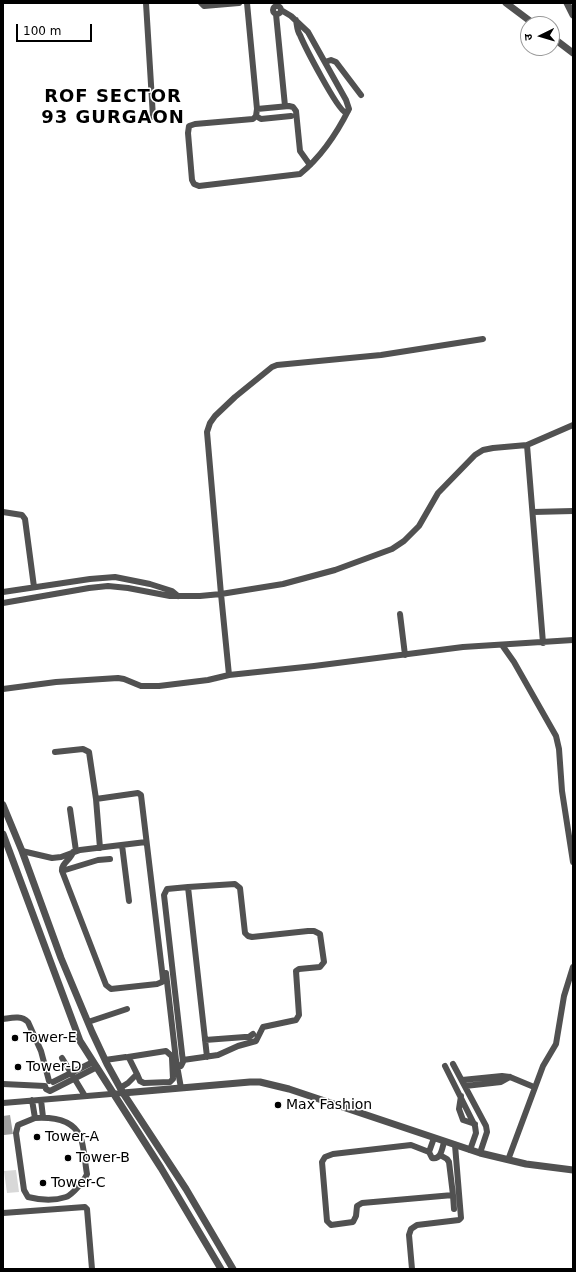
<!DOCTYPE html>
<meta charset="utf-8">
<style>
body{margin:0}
#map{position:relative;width:576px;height:1272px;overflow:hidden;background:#fff;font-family:"DejaVu Sans","Noto Sans Devanagari",sans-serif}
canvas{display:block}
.frame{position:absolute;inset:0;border:4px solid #000;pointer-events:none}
.north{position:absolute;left:520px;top:16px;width:40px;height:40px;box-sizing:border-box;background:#fff;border:1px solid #999;border-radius:50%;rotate:265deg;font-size:11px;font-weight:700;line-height:16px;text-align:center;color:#000}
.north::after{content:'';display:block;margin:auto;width:14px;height:18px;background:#000;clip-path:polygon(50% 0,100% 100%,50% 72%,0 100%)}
.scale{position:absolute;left:16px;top:24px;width:76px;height:18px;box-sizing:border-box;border:2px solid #000;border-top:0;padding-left:5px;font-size:12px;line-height:14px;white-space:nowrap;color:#000;-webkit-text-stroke:3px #fff;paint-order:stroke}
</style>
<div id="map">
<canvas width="576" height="1272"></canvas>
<div class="frame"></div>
<div class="north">उ</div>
<div class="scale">100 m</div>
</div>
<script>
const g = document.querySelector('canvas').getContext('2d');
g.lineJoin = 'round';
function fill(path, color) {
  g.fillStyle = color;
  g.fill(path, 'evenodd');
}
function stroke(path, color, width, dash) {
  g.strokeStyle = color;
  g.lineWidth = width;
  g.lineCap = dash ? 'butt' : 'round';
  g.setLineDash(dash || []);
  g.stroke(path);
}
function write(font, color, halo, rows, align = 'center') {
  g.font = font + ' "DejaVu Sans",sans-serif';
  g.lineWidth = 3;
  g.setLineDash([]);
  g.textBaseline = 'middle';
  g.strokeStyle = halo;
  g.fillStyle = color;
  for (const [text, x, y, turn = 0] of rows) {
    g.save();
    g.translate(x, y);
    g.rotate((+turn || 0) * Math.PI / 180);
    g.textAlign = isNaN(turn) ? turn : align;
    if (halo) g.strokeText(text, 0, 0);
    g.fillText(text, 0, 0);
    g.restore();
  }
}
fill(new Path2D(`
 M16,1170L19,1192L7,1193L4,1171Z`), '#d8d8d8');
fill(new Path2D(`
 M10,1115L13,1134L4,1135L3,1116Z`), '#9f9f9f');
stroke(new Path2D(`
 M146,3L153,117
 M201,3L204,6L239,3
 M247,3L257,109L289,106L293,107L296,111L300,151L310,165
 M273 10a4 4 0 1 1 8 0a4 4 0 1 1-8 0Z
 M276,14L285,106
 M296,20C297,25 297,31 300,35C305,47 337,109 345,112L348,111
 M325,62L331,60L336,62L361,95
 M257,109L256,116L253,119L195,124L189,126L188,133L192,180L194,184L199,186L300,174C321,157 337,133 349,109L346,100L308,32L291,16L281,10
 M256,116L261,119L291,116
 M527,445L543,643
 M3,512L22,515L25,519L34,587
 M533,512L573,511
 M3,592L90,579L115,577L150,584L172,591L178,596
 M3,603L89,588L108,586L128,588L170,596H200L221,594L283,584L335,570L392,549L404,541L419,526L438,493L475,455L483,450L493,448L527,445L573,425
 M400,614L405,655
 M502,645L514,662L556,736L559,749L562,791L573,862
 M229,675L221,594L207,432L210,423L215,416L235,397L272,367L277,365L381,355L483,339
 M3,689L56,682L118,678L124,679L141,686H159L208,680L229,675L314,666L463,647L573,640
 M55,752L83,749L89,752L96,799L100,848
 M70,809L76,851
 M122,845L129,901
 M22,851L52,858L61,857L80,850L146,842
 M73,852C71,860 61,863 62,871L106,985L111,989L157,984L162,982L163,979L141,795L138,793L96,799
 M62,871L98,860L110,859
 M166,973L176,1060L181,1088
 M3,1019C11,1018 21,1015 28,1022L41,1051L49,1081
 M88,1022L127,1009
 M205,1040L245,1037H249L253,1034
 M128,1057L166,1051L175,1059
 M62,1058L85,1096
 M105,1060L126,1057L129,1058L137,1074L128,1083L120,1088
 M183,1060L218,1055L238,1046L256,1041L263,1027L296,1020L299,1015L296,971L299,969L320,967L324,962L320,934L314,931H308L252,937L248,936L245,933L240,888L235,884L188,887L207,1057
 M453,1064L486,1126L487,1132L480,1153
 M445,1066L475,1126L476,1133L470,1150
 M177,1067L181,1066L183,1062L164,895L167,889L188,887
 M137,1074L140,1081L144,1083L170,1082L173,1079L172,1058
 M462,1080L502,1076L510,1077L534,1087
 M53,1082L93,1062
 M3,1084L45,1086L46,1089L50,1091L97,1067
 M465,1086L501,1082L510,1077
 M461,1096L459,1109L463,1120L475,1124
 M32,1100L35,1118L18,1125L16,1133L24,1190L28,1197C40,1200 54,1201 66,1197C72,1195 85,1180 87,1174C85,1164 84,1144 80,1136C72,1119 52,1117 35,1118
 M41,1100L43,1117
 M3,1103L123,1093
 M429,1152L434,1138
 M440,1155L447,1159L449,1162L453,1195L362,1203L357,1206L356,1216L353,1222L331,1225L327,1221L322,1162L325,1157L333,1154L411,1145L429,1152L432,1158C441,1160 442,1149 444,1142
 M508,1160L543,1066L556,1044L564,996L573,967
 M453,1195L454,1209
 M3,1213L85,1207L87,1209L92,1269
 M412,1269L409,1235L411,1229L417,1225L459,1220L461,1218L455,1145`), '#515151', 6);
stroke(new Path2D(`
 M506,3L534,24
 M567,3L573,15
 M552,37L573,53
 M3,805L22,851L61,958L92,1032L107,1064L123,1093L186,1189L233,1269
 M3,834L80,1041L161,1168L221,1269
 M123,1093L250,1082H260L289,1089L480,1153L526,1164L573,1170`), '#515151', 7);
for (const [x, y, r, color] of [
 [15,1038,4,"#000"],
 [18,1067,4,"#000"],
 [278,1105,4,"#000"],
 [37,1137,4,"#000"],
 [68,1158,4,"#000"],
 [43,1183,4,"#000"]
]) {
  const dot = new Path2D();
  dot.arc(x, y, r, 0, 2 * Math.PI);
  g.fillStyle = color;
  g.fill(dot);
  stroke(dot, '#fff', 1.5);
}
write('14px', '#000', '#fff', [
 ["Tower-E",23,1038],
 ["Tower-D",26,1067],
 ["Max Fashion",286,1105],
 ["Tower-A",45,1137],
 ["Tower-B",76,1158],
 ["Tower-C",51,1183]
], 'left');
g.letterSpacing = '1px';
write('bold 18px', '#000', '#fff', [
 ["ROF SECTOR",113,97],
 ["93 GURGAON",113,118]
]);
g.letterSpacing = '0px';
</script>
